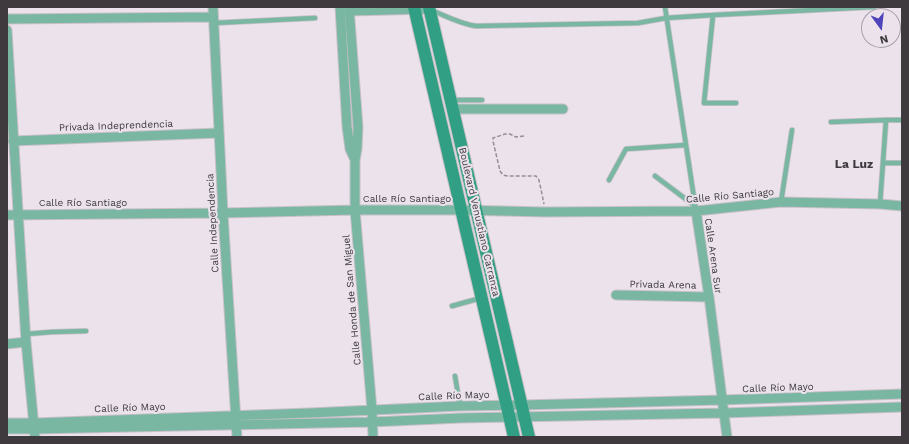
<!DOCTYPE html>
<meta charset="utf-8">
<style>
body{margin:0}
#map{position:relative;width:909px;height:444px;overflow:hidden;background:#ebe2eb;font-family:"Work Sans",sans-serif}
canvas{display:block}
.frame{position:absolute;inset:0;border:8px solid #3e3a3e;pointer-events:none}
.north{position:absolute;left:861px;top:8px;width:40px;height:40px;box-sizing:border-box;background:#ebe2eb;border:1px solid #a69fa6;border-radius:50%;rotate:165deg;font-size:11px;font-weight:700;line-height:16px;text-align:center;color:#3e3a3e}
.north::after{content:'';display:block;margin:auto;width:14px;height:18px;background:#4d43ba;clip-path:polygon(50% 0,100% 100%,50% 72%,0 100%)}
</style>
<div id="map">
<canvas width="909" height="444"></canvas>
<div class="frame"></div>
<div class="north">N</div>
</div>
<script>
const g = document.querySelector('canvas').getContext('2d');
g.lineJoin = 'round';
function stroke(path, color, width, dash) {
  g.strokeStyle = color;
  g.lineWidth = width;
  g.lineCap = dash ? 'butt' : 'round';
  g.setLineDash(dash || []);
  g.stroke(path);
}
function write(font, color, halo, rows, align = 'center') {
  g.font = font + ' "Work Sans",sans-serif';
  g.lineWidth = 4;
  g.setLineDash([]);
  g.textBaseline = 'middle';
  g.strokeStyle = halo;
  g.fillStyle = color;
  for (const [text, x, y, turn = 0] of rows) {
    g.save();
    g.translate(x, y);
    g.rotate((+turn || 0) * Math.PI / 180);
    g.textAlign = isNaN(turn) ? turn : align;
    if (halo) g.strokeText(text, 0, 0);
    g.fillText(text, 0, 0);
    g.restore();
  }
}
const lane = new Path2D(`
 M665,7L696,211
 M431,10C446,16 460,24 476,26L638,23L666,18L713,15L874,7
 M713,15L704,103H736
 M214,23L315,18
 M452,100H482
 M886,120H902
 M831,122L886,120L880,204
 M883,163H902
 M655,176L695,206
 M609,180L626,149L686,145
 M781,202L792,130
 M452,306L481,298
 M26,334L52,332L86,331
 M455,376L460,406`);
const street = new Path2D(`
 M213,7L223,213L237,437
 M340,7L347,127L350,149L355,160
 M349,7L358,127L357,149L355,160V210L372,410L373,437
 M350,11L429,9
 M7,19L213,17
 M7,30L26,342L35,437
 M452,109H563
 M13,141L219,133
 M696,211L709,297L727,437
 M7,215L223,213L355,210H460L545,212L696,211L781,202L880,204L902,206
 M616,295L709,297
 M7,344L26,342
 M7,423H34L309,413L460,406L522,405L722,400L902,394
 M7,429H35L372,422L461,418L724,413L902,407`);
const secondary = new Path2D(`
 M414,7L514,437
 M429,7L529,437`);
stroke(lane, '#c8c0c8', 6);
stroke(street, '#c8c0c8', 11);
stroke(secondary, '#c8c0c8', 14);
stroke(new Path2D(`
 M524,136L516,137L510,134H505L493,138V141L500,171L503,175L508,176H536L539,180L544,204`), '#968f96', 1.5, [4, 2]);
stroke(lane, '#79b7a3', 4.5);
stroke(street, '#79b7a3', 9);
stroke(secondary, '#319f83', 12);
write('10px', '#3e3a3e', '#ebe2eb', [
 ["Privada Indeprendencia",116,126,-2],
 ["Calle Río Santiago",730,196,-5],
 ["Calle Río Santiago",407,199],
 ["Calle Río Santiago",83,203],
 ["Boulevard Venustiano Carranza",479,222,77],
 ["Calle Independencia",213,223,-93],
 ["Calle Arena Sur",713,256,82],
 ["Privada Arena",663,285,1],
 ["Calle Honda de San Miguel",352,300,-95],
 ["Calle Río Mayo",778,388,-2],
 ["Calle Río Mayo",454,396,-2],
 ["Calle Río Mayo",130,408,-2]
]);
write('bold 12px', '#3e3a3e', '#ebe2eb', [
 ["La Luz",854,164]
]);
</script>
